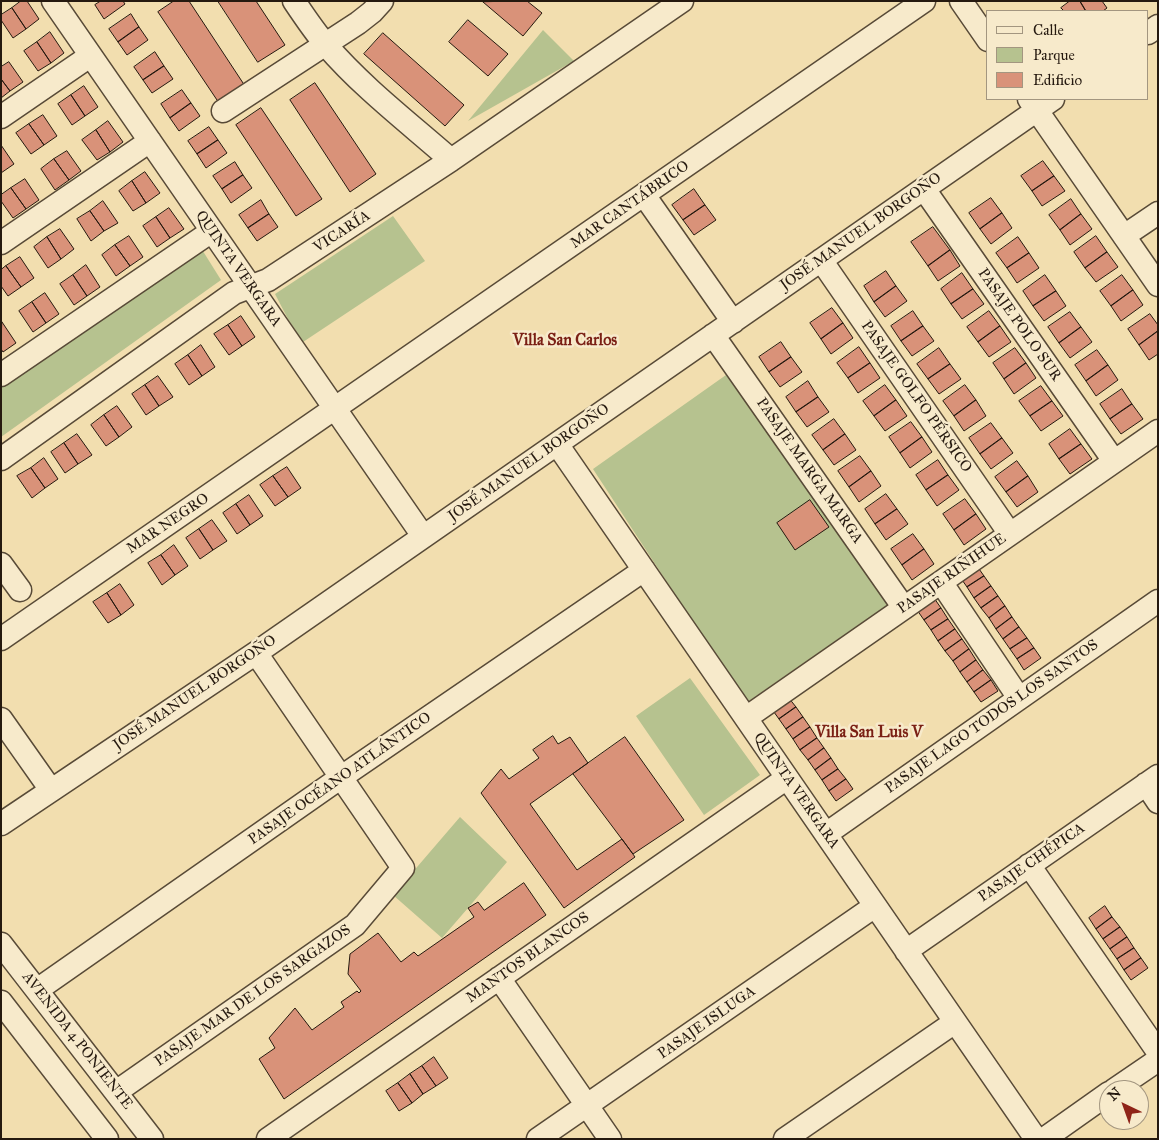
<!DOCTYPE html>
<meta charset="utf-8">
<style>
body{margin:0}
#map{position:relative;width:1159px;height:1140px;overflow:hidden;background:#f2deaf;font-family:"IM FELL Great Primer",serif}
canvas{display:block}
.frame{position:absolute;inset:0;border:2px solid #25190f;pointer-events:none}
.legend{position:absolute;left:986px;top:10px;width:162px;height:90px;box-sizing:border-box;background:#f7eacb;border:1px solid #a39680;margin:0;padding:6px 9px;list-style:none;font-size:15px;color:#25190f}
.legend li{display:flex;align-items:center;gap:10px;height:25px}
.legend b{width:25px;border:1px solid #a39680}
.north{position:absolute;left:1099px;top:1080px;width:50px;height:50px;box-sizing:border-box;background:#f7eacb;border:1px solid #a39680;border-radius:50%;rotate:318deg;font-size:14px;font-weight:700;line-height:20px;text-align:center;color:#25190f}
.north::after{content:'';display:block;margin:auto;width:18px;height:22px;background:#8f2418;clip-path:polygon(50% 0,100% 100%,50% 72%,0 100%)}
</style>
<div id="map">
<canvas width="1159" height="1140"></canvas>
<div class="frame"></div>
<ul class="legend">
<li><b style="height:6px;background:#f7eacb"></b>Calle</li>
<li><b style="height:14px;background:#b6c28f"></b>Parque</li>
<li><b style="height:14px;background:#d99279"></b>Edificio</li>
</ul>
<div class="north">N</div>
</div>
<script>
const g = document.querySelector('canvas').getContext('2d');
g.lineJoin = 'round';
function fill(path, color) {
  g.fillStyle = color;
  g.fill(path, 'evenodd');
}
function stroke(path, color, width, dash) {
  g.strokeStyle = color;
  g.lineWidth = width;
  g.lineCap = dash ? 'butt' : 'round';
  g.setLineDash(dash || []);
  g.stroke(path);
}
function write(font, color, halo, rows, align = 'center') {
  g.font = font + ' "IM FELL Great Primer",serif';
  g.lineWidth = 5;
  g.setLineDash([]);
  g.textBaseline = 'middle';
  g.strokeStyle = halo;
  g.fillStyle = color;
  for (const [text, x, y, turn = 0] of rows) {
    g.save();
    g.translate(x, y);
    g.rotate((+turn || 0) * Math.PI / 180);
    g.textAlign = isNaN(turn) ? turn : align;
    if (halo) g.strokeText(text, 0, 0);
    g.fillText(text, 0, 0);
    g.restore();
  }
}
fill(new Path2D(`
 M543,30L574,61L468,121Z
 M393,216L425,261L303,342L288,319L275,294Z
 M201,248L221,280L1,437V384Z
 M726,375L889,604L746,703L593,469Z
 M690,678L760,775L704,815L636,716Z
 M460,817L507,862L468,908L442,938L393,895Z`), '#b6c28f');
const building = new Path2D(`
 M21,1H27L39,19L26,29L12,8Z
 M101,1H123L125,4L104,19L95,5Z
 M174,1H189L245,86L219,103L158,12Z
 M218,1H256L285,45L258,62Z
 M527,1L542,13L523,36L483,2Z
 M1070,1H1080L1086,11H1064L1061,8Z
 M1080,1H1102L1107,8L1103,11H1086Z
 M12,8L26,29L13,38L1,20V15Z
 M131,14L139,27L118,42L109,29Z
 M468,20L508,54L488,76L449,42Z
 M139,27L148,40L127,55L118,42Z
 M50,32L64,53L51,63L37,42Z
 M383,33L464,105L445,126L364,54Z
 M37,42L51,63L38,71L24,51Z
 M155,52L164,66L143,80L134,67Z
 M9,62L23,82L10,91L1,79V67Z
 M164,66L173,79L152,93L143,80Z
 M1,79L10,91L1,98Z
 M315,83L376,174L350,192L290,100Z
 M84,86L98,107L85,116L71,95Z
 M182,90L191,103L170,118L161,104Z
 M71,95L85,116L72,125L58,104Z
 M191,103L200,116L179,131L170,118Z
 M261,108L322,199L296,216L236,125Z
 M43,115L57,136L44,145L29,124Z
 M108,121L123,142L110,152L96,130Z
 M29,124L44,145L31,154L16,133Z
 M209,127L218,140L197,154L188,141Z
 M96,130L110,152L97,160L82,140Z
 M218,140L227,153L206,168L197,154Z
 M1,145L14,164L1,173Z
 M67,151L81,171L69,180L54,159Z
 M54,159L69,180L55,190L41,169Z
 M1043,161L1054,176L1032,191L1021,176Z
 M235,162L243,175L222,189L213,176Z
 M145,172L160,193L146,203L132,181Z
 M243,175L252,188L231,203L222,189Z
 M1054,176L1065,191L1042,206L1032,191Z
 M25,179L39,200L26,209L11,188Z
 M132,181L146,203L133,211L119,191Z
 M11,188L26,209L13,218L1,201V195Z
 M694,189L705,205L683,220L672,205Z
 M991,198L1002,213L980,229L969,213Z
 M1071,199L1081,214L1060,230L1049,215Z
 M261,200L269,214L248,228L239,215Z
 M103,201L118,223L104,231L90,211Z
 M705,205L716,220L694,235L683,220Z
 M169,208L184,229L170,238L156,217Z
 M90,211L104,231L91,241L77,219Z
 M1002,213L1012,228L991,244L980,229Z
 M269,214L278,227L257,241L248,228Z
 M1081,214L1092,229L1070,245L1060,230Z
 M156,217L170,238L157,247L143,226Z
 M933,227L950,250L928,266L911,242Z
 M60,229L74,249L61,259L47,237Z
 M129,236L143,257L130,266L115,245Z
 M1096,236L1107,252L1085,268L1074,252Z
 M47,237L61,259L48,268L34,247Z
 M1018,237L1029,253L1007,268L996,253Z
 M115,245L130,266L116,276L102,255Z
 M950,250L960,266L938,281L928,266Z
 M1107,252L1118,267L1096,282L1085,268Z
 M1029,253L1039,268L1017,283L1007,268Z
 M20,257L34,278L21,287L6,266Z
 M86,265L100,287L87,296L73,275Z
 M6,266L21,287L8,296L1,286V270Z
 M886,271L896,286L874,302L864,286Z
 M962,273L973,289L951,304L941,289Z
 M73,275L87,296L74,305L60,284Z
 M1045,275L1056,291L1033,306L1023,291Z
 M1122,275L1133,290L1111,306L1100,291Z
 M896,286L907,301L885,317L874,302Z
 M973,289L984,304L962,319L951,304Z
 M1133,290L1143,305L1121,321L1111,306Z
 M1056,291L1066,306L1044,321L1033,306Z
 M45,293L59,314L46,323L32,302Z
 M32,302L46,323L33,332L19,311Z
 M832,308L843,323L821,339L810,323Z
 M913,311L923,326L901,341L891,326Z
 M989,311L1000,326L978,342L967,327Z
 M1070,312L1081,327L1059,343L1048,327Z
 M1150,314L1158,325V331L1139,345L1128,329Z
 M241,316L255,337L242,346L228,325Z
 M2,322L16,343L3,352L1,349Z
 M843,323L853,338L831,354L821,339Z
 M228,325L242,346L229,355L214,334Z
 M923,326L934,341L912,356L901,341Z
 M1000,326L1011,342L989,357L978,342Z
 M1081,327L1092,342L1070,358L1059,343Z
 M1158,331V354L1149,360L1139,345Z
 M781,342L791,357L769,372L759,357Z
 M201,345L215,367L202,376L188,355Z
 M859,347L870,363L848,378L837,363Z
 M939,348L950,364L928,379L917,364Z
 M1015,348L1026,363L1004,379L993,363Z
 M1097,350L1108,365L1086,381L1075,365Z
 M188,355L202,376L189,385L175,364Z
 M791,357L802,372L780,387L769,372Z
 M870,363L880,378L858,393L848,378Z
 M1026,363L1036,378L1014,394L1004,379Z
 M950,364L961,379L939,394L928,379Z
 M1108,365L1118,380L1096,396L1086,381Z
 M158,376L173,397L159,406L145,385Z
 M808,381L818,397L796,412L786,397Z
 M145,385L159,406L146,415L132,394Z
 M885,385L896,400L874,416L863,401Z
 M965,385L976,400L954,416L943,401Z
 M1041,386L1052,401L1030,416L1019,401Z
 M1122,389L1132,404L1110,419L1100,404Z
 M818,397L829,412L807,427L796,412Z
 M896,400L907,416L885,431L874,416Z
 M976,400L986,416L964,431L954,416Z
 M1052,401L1063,416L1041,431L1030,416Z
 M1132,404L1143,419L1121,434L1110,419Z
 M117,406L132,427L119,437L104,415Z
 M104,415L119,437L106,446L91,425Z
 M834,419L845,434L823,450L812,435Z
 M911,422L922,437L900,453L889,437Z
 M991,423L1002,438L980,454L969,438Z
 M1070,429L1081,444L1059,459L1049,444Z
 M77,434L92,455L78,464L64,443Z
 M845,434L856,450L834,465L823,450Z
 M922,437L932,452L910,468L900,453Z
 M1002,438L1013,453L991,469L980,454Z
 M64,443L78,464L65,473L51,452Z
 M1081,444L1092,459L1070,474L1059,459Z
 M860,456L871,471L849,487L838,471Z
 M44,458L58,479L45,488L31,468Z
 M938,460L948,475L926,490L916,475Z
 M1017,461L1028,476L1006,492L995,477Z
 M287,467L301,488L288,497L273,476Z
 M31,468L45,488L32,498L17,476Z
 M871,471L881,486L859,502L849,487Z
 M948,475L959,490L937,506L926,490Z
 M273,476L288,497L275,506L260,485Z
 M1028,476L1038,492L1017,507L1006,492Z
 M886,494L897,509L875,524L865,509Z
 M249,495L263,516L250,525L236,504Z
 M965,499L976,514L954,530L943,514Z
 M810,500L829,527L795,550L777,523Z
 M236,504L250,525L237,534L223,513Z
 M897,509L908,524L886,540L875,524Z
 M976,514L986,529L964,545L954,530Z
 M212,520L227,541L213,550L199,529Z
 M199,529L213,550L200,559L186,538Z
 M913,534L924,549L902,565L891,549Z
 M174,545L188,566L175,575L161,555Z
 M924,549L934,564L912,580L902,565Z
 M161,555L175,575L162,585L148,563Z
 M977,566L984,576L967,587L960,577Z
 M984,576L991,586L974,598L967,587Z
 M120,584L134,605L121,615L107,593Z
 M991,586L998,596L981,608L974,598Z
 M107,593L121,615L108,623L93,602Z
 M998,596L1005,606L989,618L981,608Z
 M934,598L941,608L924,620L917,610Z
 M1005,606L1012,617L996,629L989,618Z
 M941,608L948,619L931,630L924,620Z
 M1012,617L1019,627L1003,639L996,629Z
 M948,619L955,629L938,641L931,630Z
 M1019,627L1027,638L1010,649L1003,639Z
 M955,629L962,639L945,651L938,641Z
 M1027,638L1034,648L1017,659L1010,649Z
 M962,639L969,649L953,661L945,651Z
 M1034,648L1041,658L1024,670L1017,659Z
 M969,649L976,660L960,672L953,661Z
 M976,660L983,670L967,682L960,672Z
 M983,670L991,680L974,692L967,682Z
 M991,680L998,691L981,702L974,692Z
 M788,697L796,707L779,719L771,708Z
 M796,707L803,717L786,729L779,719Z
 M803,717L810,727L793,739L786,729Z
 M810,727L817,738L800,750L793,739Z
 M553,736L558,744L570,737L588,763L530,804L577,870L622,839L635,857L564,908L481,793L501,769L509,779L539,758L533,750Z
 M625,737L684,820L633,854L573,774Z
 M817,738L824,748L808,760L800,750Z
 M824,748L831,758L815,770L808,760Z
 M831,758L838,769L822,780L815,770Z
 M838,769L846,779L829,791L822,780Z
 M846,779L853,789L836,801L829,791Z
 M524,883L546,915L284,1099L259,1059L275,1048L269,1038L295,1008L312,1030L344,1007L341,1002L357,991L359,993L361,991L348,974L350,954L378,933L401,962L414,952L418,956L474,917L468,908L478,902L484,910Z
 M1105,906L1112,917L1096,929L1089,918Z
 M1112,917L1120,927L1103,939L1096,929Z
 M1120,927L1127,937L1110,949L1103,939Z
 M1127,937L1134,948L1117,959L1110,949Z
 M1134,948L1141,958L1124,970L1117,959Z
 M1141,958L1148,968L1131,980L1124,970Z
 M434,1057L448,1078L436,1086L422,1066Z
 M422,1066L436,1086L423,1094L410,1074Z
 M410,1074L423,1094L412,1103L398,1083Z
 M398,1083L412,1103L399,1111L386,1091Z`);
fill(building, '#d99279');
stroke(building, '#25190f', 1);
const minor = new Path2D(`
 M53,1L423,536
 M294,1C304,16 314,31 326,45C363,88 409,123 451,160
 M961,1L988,40
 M1148,33L1158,26
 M1029,99L1158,285
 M223,111L358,23L372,12L382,1
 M1,117L90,56
 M924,189L1114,461
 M644,195L733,322
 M1124,236L1158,213
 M1,243L150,141
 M821,260L1010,534
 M713,335L904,608
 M1,375L212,231
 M557,444L1036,1139
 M1,459L234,293L268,280L451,160L682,1
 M1,564L20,590
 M941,582L1019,698
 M1,639L924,1
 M746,718L1158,431
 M1,719L51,790
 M1146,784L1158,802
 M1,824L256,653L1053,99
 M826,834L1158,601
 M1029,865L1158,1052
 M1,944L152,1139
 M906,951L1158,776
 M499,978L610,1139
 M37,990L340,778L644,570
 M1,1002L107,1139
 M1114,1090L1158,1060
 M116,1092L355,925L403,868L256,653
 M268,1139L787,778
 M538,1139L875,906
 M785,1139L955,1022
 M1044,1139L1109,1093`);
stroke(minor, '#584a37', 25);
stroke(minor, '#f7eacb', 22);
write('15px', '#25190f', '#f7eacb', [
 ["MAR CANTÁBRICO",630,205,-35],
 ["VICARÍA",342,232,-33],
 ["JOSÉ MANUEL BORGOÑO",861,232,-35],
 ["QUINTA VERGARA",238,269,55],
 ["PASAJE POLO SUR",1019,325,55],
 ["PASAJE GOLFO PÉRSICO",916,397,55],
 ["JOSÉ MANUEL BORGOÑO",529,463,-35],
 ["PASAJE MARGA MARGA",809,471,55],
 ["MAR NEGRO",168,524,-34],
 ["PASAJE RIÑIHUE",952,574,-35],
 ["JOSÉ MANUEL BORGOÑO",195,693,-34],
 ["PASAJE LAGO TODOS LOS SANTOS",992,717,-35],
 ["PASAJE OCÉANO ATLÁNTICO",340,779,-35],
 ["QUINTA VERGARA",796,791,55],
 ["PASAJE CHÉPICA",1032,863,-35],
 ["MANTOS BLANCOS",528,958,-35],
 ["PASAJE MAR DE LOS SARGAZOS",253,996,-35],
 ["PASAJE ISLUGA",707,1023,-35],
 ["AVENIDA 4 PONIENTE",77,1041,52]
]);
write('bold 16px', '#7a1f14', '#f7eacb', [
 ["Villa San Carlos",565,341],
 ["Villa San Luis V",869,733]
]);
</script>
